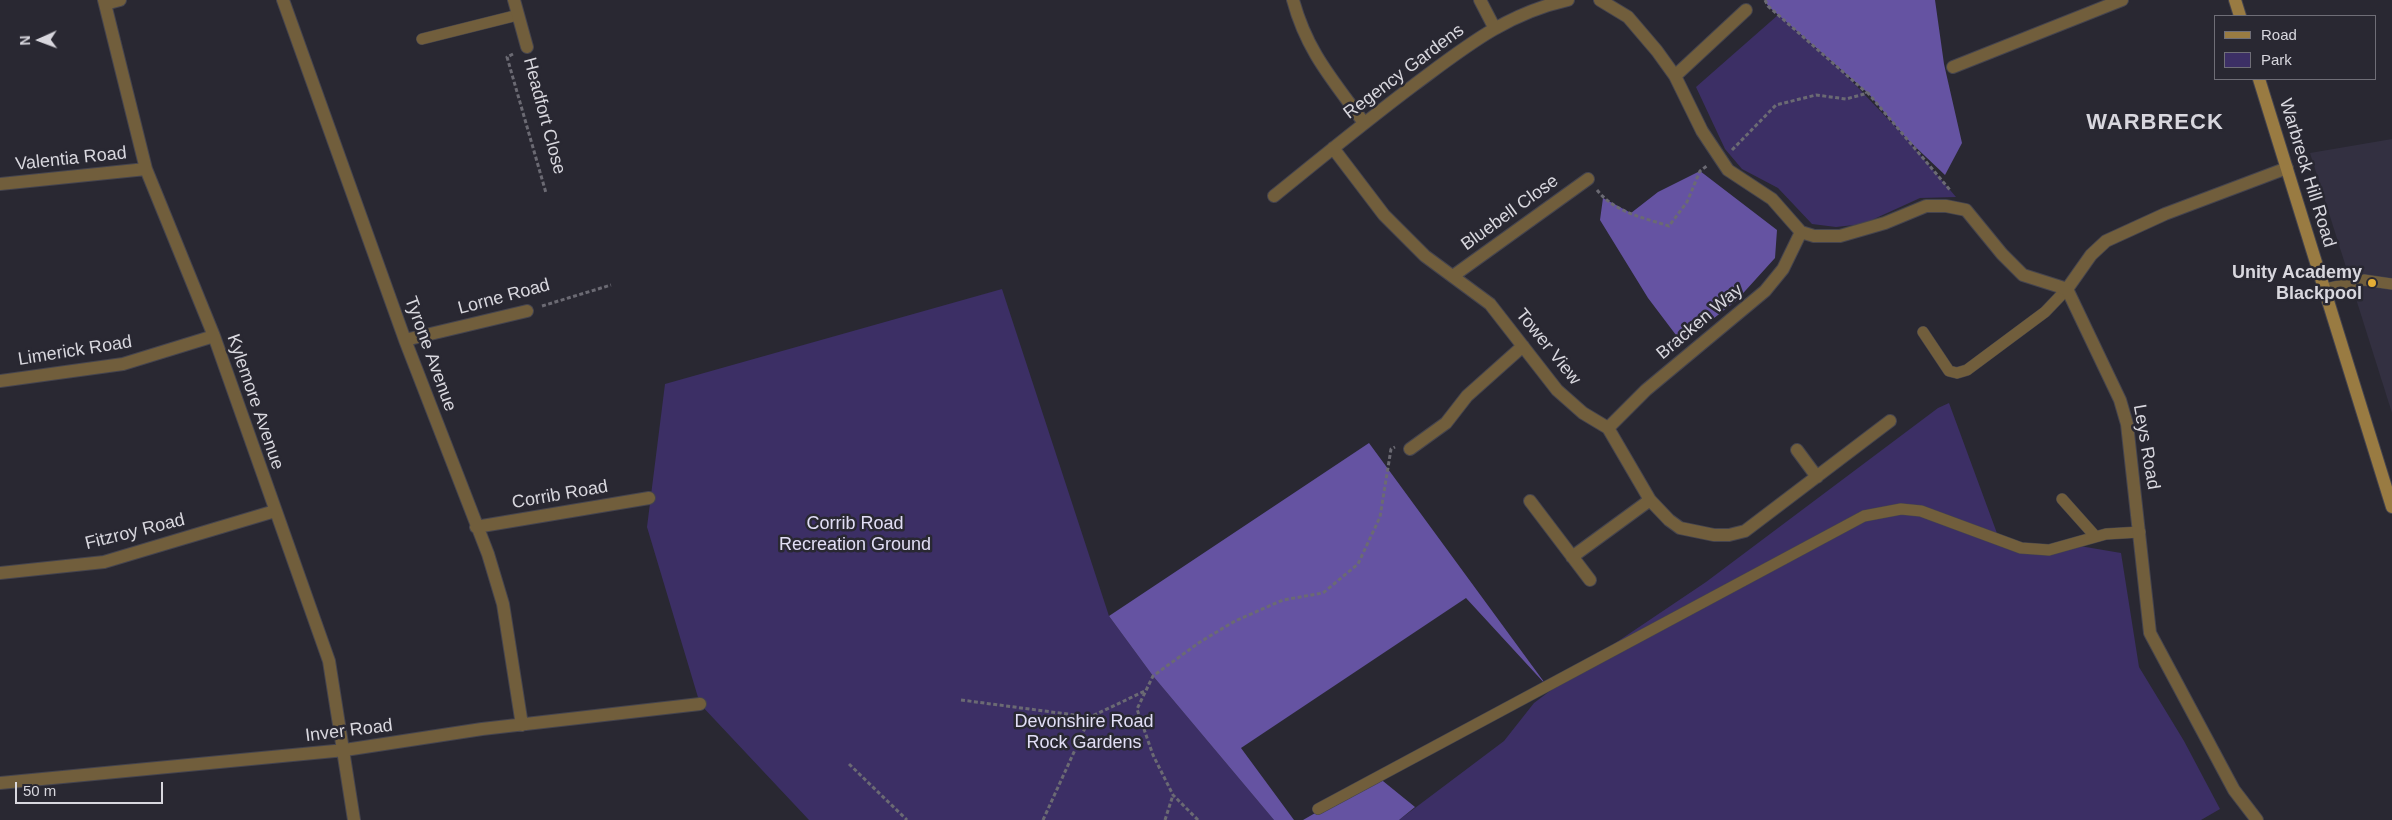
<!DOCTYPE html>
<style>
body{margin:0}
#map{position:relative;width:2392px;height:820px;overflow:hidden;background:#292832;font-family:Arial,sans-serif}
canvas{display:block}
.legend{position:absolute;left:2214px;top:15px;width:162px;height:65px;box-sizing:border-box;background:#292832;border:1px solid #6f6e77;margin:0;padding:6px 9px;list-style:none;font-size:15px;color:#d8d7de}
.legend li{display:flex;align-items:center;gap:10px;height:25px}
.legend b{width:25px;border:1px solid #6f6e77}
.north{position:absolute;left:15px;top:15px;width:50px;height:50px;-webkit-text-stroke:4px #292832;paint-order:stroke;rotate:268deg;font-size:14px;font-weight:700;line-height:20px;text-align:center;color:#d8d7de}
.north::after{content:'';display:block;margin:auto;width:18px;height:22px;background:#d8d7de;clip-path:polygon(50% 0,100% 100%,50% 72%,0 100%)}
.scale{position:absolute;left:15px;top:782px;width:148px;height:22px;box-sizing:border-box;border:2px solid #d8d7de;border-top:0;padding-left:6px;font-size:15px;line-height:18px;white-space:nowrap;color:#d8d7de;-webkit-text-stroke:4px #292832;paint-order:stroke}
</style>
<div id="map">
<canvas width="2392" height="820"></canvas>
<ul class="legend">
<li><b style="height:6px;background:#997b42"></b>Road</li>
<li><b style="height:14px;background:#3c2f65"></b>Park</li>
</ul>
<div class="north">N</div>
<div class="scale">50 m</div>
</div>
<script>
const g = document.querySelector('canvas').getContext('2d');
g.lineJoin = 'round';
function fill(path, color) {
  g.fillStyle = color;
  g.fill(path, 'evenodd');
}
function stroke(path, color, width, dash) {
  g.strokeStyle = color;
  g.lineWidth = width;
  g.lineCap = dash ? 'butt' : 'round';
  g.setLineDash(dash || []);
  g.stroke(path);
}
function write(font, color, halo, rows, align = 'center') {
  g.font = font + ' Arial,sans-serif';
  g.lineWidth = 5;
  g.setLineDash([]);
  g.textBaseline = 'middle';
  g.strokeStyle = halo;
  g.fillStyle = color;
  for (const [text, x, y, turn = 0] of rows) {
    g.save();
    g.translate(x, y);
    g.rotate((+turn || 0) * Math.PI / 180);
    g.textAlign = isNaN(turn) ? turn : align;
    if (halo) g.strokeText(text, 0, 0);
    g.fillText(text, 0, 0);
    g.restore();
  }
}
fill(new Path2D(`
 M2392,139V413L2310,153Z`), '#333041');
fill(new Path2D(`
 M1778,15L1844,73L1906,138L1956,197L1920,198L1863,224L1836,227L1812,224L1778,188L1742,169L1725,149L1696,87Z
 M1002,289L1109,616L1153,676L1274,820H809L700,704L647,527L665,384Z
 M1949,403L1998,536L2015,546L2068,544L2121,553L2139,667L2184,741L2220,809L2201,820H1399L1504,741L1534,703L1599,654L1706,582L1938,408Z`), '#3c2f65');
fill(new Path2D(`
 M1765,0H1935L1944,64L1962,143L1945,175L1906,138L1868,93L1768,6Z
 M1700,171L1777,230L1775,258L1736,301L1682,343L1648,298L1600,220L1603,198L1631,213L1658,192Z
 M1369,443L1547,686L1466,598L1241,748L1294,820H1274L1153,676L1109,616Z
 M1378,777L1415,807L1399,820H1303Z`), '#6553a2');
const lane = new Path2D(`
 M422,39L518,15
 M2325,289L2364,280L2392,284
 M1923,332L1949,371L1957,373L1967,370L2045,312L2067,289
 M2062,499L2095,536
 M1318,809L1864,516L1901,509L1921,511L2021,548L2049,550L2106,534L2140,532`);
const street = new Path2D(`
 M104,0L146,169L214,336L329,661L354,820
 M283,0L405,340L488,554L503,604L522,725
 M514,0L527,47
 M1293,0C1307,52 1333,80 1364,123
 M1480,0L1494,27
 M1600,0L1628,17L1657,51L1675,76L1702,131L1728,170L1772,199L1801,232L1814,236H1840L1885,223L1926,206H1946L1966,210L2002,254L2023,275L2067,289
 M105,4L120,0
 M1953,67L2122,0
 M1675,76L1746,10
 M1333,148L1384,215L1425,256L1490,304L1557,390L1583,413L1608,428L1650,500L1669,520L1680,528L1714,535H1729L1745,531L1890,421
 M0,184L146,169
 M1274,196C1321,158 1366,121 1414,85C1464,48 1505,14 1568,0
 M1453,276L1588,179
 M405,340L527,311
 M0,381L123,364L214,336
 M1608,428L1646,390L1765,291L1783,269L1801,232
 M1410,449L1446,423L1467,396L1523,346
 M1797,450L1817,477
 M1530,501L1590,580
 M476,527L649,498
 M1572,557L1650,500
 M0,573L104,562L275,511
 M0,783L345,750L482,729L700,704
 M2257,820L2234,790L2150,633L2127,424L2120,400L2067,289L2091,255L2106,241L2165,214L2287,168`);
const secondary = new Path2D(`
 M2235,0L2240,16
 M2259,79L2392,507`);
stroke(lane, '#45444e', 12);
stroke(street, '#45444e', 14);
stroke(secondary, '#45444e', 14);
stroke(new Path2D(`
 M1765,0L1768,6L1867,93
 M513,54L507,57L546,193
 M1732,150L1776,105L1816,95L1846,99L1868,93L1950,190
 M1597,190C1614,212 1644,218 1669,226L1687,202L1700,171L1708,165
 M542,306L611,285
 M961,700L1090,717
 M849,764L907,820
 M1043,820L1090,717L1145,691
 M1165,820L1173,795
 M1198,820L1173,795L1153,755L1137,709L1153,676L1200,642L1235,621L1283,600L1323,593L1358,564L1380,517L1391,449L1395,447`), '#6b6a73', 3, [4, 2.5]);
stroke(lane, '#715e3c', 11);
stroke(street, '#715e3c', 12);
stroke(secondary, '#997b42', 12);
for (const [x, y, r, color] of [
 [2372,283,5,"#e5ad36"]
]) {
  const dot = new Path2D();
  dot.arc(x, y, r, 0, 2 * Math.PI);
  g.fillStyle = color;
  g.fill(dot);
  stroke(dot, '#292832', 2);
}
write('18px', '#d8d7de', '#292832', [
 ["Regency Gardens",1404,72,-37],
 ["Headfort Close",544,116,75],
 ["Valentia Road",71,159,-6],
 ["Warbreck Hill Road",2307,173,73],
 ["Bluebell Close",1510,213,-36],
 ["Lorne Road",504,297,-15],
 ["Bracken Way",1700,322,-40],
 ["Tower View",1548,347,51],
 ["Limerick Road",75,351,-9],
 ["Tyrone Avenue",430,354,70],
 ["Kylemore Avenue",255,402,71],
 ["Leys Road",2146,447,80],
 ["Corrib Road",560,495,-10],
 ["Fitzroy Road",135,532,-14],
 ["Inver Road",349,731,-7]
]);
write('bold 18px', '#d8d7de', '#292832', [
 ["Unity Academy",2362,273],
 ["Blackpool",2362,294]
], 'right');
write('18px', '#e1def5', '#292832', [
 ["Corrib Road",855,524],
 ["Recreation Ground",855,545],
 ["Devonshire Road",1084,722],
 ["Rock Gardens",1084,743]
]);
g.letterSpacing = '1px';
write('bold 22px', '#d8d7de', '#292832', [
 ["WARBRECK",2155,123]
]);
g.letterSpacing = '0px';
</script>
